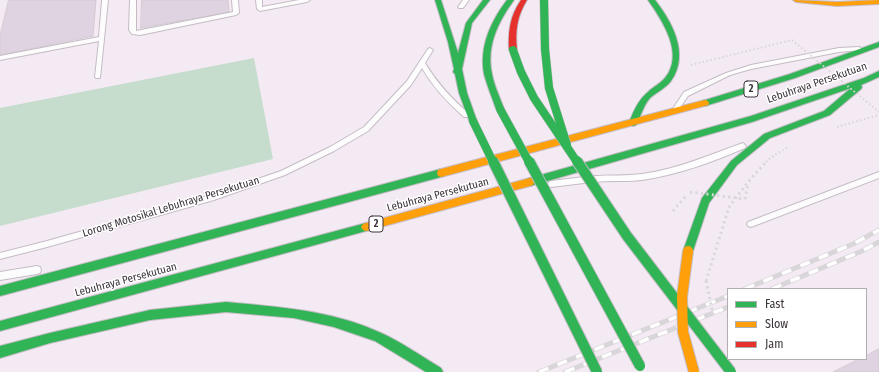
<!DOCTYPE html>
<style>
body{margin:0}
#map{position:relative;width:879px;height:372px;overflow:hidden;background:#f4eaf4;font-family:"Fira Sans Condensed",sans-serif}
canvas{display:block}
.legend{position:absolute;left:727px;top:288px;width:140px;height:72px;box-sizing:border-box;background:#fff;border:1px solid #b1aeb1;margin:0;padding:5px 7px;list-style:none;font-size:12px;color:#3b343b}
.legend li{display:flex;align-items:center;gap:8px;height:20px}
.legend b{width:20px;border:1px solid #b1aeb1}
</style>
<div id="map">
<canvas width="879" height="372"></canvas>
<ul class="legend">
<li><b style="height:5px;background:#30b455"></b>Fast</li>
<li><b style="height:5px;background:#ff9f0a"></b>Slow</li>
<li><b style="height:5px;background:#e5322d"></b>Jam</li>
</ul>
</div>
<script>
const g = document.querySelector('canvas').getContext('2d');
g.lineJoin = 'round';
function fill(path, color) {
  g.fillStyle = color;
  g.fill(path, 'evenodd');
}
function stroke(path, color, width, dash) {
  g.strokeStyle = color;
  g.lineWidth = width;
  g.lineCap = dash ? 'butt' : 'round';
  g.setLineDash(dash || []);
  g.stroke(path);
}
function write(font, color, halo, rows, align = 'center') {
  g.font = font + ' "Fira Sans Condensed",sans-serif';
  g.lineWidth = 3;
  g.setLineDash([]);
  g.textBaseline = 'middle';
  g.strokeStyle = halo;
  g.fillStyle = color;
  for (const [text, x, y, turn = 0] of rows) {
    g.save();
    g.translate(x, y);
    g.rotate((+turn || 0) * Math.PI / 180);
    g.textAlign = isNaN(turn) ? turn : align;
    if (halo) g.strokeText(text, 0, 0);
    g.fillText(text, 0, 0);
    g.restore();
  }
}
fill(new Path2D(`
 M254,58L273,159L0,226V108Z`), '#c6dccc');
const building = new Path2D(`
 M9,0H96L93,36L0,55V36Z
 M142,0H228L229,12L141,28Z
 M879,349V372H833L859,359H866V356Z`);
fill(building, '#e0d3e1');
stroke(building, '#d2cbd2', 1);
const lane = new Path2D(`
 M102,0H108L100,78H96L95,77L99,41L0,60V56L99,37Z
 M130,0H136V31L233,12L232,0H238L239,13L236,15L140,35L132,34L129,30Z
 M256,0H262V7L299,0H310L307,2L260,11L257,9Z
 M463,0H469L463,8H459L458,7Z
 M859,47L861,48V50L839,52L751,69L730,75L688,96L677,112H675L672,110L684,92L726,73L751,65L839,48Z
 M430,48L433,50L425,63C437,83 451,98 468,113L469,115L468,117H464C447,102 433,87 422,68L411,85L368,131L334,151L285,175L214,200L47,247L0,259V253L47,241L214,194L281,171L330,147L364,127L407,81L428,49Z
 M743,143L746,146L745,148C712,162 678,175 642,180C626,182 610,180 595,182L593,181L592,179L593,177L595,176C611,175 626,176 642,174C678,169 709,155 743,143Z
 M879,172V178L751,227L748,226L747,224L748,222Z
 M584,177L586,178L587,180L586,182L584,183L551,187L549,186L548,184L549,182L551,181Z
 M37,266L40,267L41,270L40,273L37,274L0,280V272Z`);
const fast = new Path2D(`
 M435,0H441L458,53L466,23L483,0H490L472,23L462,69L467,93L477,121L476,123H470L459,93L455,74L453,72L454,69L448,42Z
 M507,0H514C498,22 486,46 492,74C494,86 500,97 504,109L500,112L496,109C492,97 487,86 484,74C479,47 491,21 507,0Z
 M648,0H655C672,22 690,54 671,81C666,88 657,92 650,98C643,106 641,116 636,125L633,126L629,123C633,112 638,100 648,92C653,87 660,84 665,78C685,54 662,20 648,0Z
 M879,42V47L795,78L705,106L701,103L702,101L790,74Z
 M879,71V77L861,85L862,87L861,89L830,115L770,138L737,165L709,203L693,251L691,254L688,255L685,254L683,251L702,198L731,161L764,134L824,111L851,88L752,122L530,186L527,185L526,182L527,179L530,178L751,116L864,78Z
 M441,169L444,170L445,173L444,176L441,177L0,296V286Z
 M366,223L369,224L371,227L369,230L366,231L0,331V321Z
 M226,302C278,307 332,310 381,333C401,342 421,356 441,368L443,372H426L375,341L334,327L294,318L226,312L150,320L50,343L0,358V346L50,333L150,310Z`);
const slow = new Path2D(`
 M793,0L837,2L879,0V4L837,6L796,2Z
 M705,100L708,101L709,103L708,105L441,177L438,176L437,173L438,170L441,169Z
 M530,178L533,179L534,182L533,185L530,186L366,231L363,230L361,227L363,224L366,223Z`);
const jam = new Path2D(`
 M521,0H527C517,16 515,31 517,50L513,52L509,50C508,31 510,16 521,0Z`);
stroke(lane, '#c4bcc4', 2);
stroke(fast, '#c4bcc4', 2);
stroke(slow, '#c4bcc4', 2);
stroke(jam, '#c4bcc4', 2);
stroke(new Path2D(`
 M691,65L792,40
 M837,127L879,115
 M766,162L770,158L788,147`), '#d8d6d8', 2, [1.5, 2.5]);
stroke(new Path2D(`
 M745,199L748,184
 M673,211L686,196
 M706,281L729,207L748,182L767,161`), '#d8d6d8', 3, [2, 3.5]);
fill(lane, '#fdfcfd');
fill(fast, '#30b455');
fill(slow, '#ff9f0a');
fill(jam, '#e5322d');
const rail = new Path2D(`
 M745,289L853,244L879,230
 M772,289L862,251L879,242
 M539,372L728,296
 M565,372L728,307`);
stroke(rail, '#d8d6d8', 5);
stroke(rail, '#fff', 3.5, [10]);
const fastBridgeFar1 = new Path2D(`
 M544,0L545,49L549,88L567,145
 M513,50L521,72L534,98L577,162
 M500,109L529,162
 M473,121L493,162`);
const fastBridge = new Path2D(`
 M493,161L597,372
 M529,161L640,366
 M577,161L627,236L731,372`);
const slowBridge = new Path2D(`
 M688,251L682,297L683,332L694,372`);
stroke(fastBridgeFar1, '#c4bcc4', 9, []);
stroke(fastBridge, '#c4bcc4', 12, []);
stroke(slowBridge, '#c4bcc4', 12, []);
stroke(new Path2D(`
 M792,40L879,112`), '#d8d6d8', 2, [1.5, 2.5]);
stroke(new Path2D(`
 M690,192L745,199
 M706,281L713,314`), '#d8d6d8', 3, [2, 3.5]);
stroke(fastBridgeFar1, '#30b455', 8);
stroke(fastBridge, '#30b455', 10);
stroke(slowBridge, '#ff9f0a', 10);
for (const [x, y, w] of [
 [751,89,14],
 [376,224,14]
]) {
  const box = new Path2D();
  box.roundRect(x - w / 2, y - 8, w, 16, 3);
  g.fillStyle = '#fff';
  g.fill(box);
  stroke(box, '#3b343b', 1);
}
write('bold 10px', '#3b343b', null, [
 ["2",751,89],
 ["2",376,224]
]);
write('11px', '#3b343b', '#fff', [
 ["Lebuhraya Persekutuan",817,83,-19],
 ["Lebuhraya Persekutuan",438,195,-15],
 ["Lorong Motosikal Lebuhraya Persekutuan",171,207,-17],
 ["Lebuhraya Persekutuan",126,280,-15]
]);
</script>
